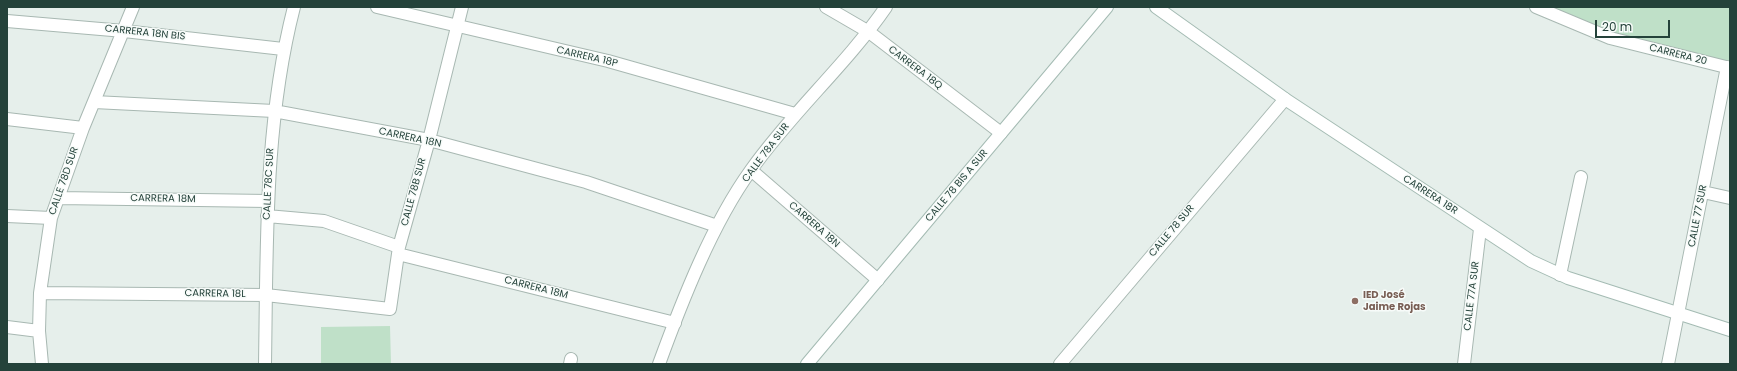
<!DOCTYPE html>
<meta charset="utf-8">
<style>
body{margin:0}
#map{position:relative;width:1737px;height:371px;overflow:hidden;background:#e6efeb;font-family:Poppins,sans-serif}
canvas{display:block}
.frame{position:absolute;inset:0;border:8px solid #24423a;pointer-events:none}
.scale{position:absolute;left:1595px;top:20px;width:75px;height:18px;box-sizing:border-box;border:2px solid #24423a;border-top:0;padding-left:5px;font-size:12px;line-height:14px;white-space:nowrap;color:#24423a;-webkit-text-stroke:3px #f7fbf9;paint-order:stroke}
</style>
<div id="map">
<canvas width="1737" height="371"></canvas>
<div class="frame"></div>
<div class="scale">20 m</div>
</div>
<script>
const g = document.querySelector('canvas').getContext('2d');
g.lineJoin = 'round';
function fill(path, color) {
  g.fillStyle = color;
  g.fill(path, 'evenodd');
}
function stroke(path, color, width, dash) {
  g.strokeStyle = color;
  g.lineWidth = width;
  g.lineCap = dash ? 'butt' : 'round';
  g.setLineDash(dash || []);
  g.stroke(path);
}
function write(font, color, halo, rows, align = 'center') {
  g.font = font + ' Poppins,sans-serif';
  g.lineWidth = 3;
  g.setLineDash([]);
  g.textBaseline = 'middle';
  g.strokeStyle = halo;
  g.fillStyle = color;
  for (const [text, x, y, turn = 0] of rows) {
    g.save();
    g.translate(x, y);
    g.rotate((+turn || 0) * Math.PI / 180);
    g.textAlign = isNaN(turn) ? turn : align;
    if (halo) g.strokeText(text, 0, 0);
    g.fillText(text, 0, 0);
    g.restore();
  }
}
fill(new Path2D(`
 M1536,7H1730V68L1610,38Z
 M390,326L391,364H321V327Z`), '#bfe0c8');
const street = new Path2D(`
 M377,7L608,61L795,114
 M826,7L869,32L1001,133
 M1536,7L1610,38L1730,68
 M7,21L124,31L283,49
 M94,102L274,111L429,140L586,182L717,226
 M7,119L83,128
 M751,170L878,280
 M1703,192L1730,198
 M58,198L268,201
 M7,216L51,218
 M267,216L324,221L399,247
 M398,254L675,323
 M1560,275L1581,177
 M40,293L266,295L390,309L399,247L429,140L462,7
 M7,327L39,331
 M42,364L39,331L40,293L51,218L83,128L133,7
 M265,364C267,244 264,124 294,7
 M570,364L571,359
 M659,364C682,301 712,224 751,170C792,112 846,65 886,7
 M1060,364L1285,99
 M1464,364L1480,229
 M1668,364L1727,67`);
const secondary = new Path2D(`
 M1156,7L1285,99L1531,261L1568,278L1730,330
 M807,364L1107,7`);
stroke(street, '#a8b8b2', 14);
stroke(secondary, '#a4bbb3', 14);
stroke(street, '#fff', 12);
stroke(secondary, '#fff', 12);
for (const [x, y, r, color] of [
 [1355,301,4,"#8d6e63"]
]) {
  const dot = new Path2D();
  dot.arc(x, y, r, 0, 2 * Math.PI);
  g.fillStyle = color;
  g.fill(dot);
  stroke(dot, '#f7fbf9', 1.5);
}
write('10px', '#24423a', '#f7fbf9', [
 ["CARRERA 18N BIS",145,33,6],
 ["CARRERA 20",1678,55,14],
 ["CARRERA 18P",587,57,13],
 ["CARRERA 18Q",915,68,37],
 ["CARRERA 18N",410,138,12],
 ["CALLE 78A SUR",766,153,-53],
 ["CALLE 78D SUR",64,181,-71],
 ["CALLE 78C SUR",269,184,-87],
 ["CALLE 78 BIS A SUR",957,186,-50],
 ["CALLE 78B SUR",414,192,-75],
 ["CARRERA 18R",1430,195,33],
 ["CARRERA 18M",163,199,1],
 ["CALLE 77 SUR",1698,216,-79],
 ["CARRERA 18N",814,225,41],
 ["CALLE 78 SUR",1172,231,-50],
 ["CARRERA 18M",536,288,14],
 ["CARRERA 18L",215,294,1],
 ["CALLE 77A SUR",1472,296,-83]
]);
write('bold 10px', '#785e54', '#f7fbf9', [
 ["IED José",1363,295],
 ["Jaime Rojas",1363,307]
], 'left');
</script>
